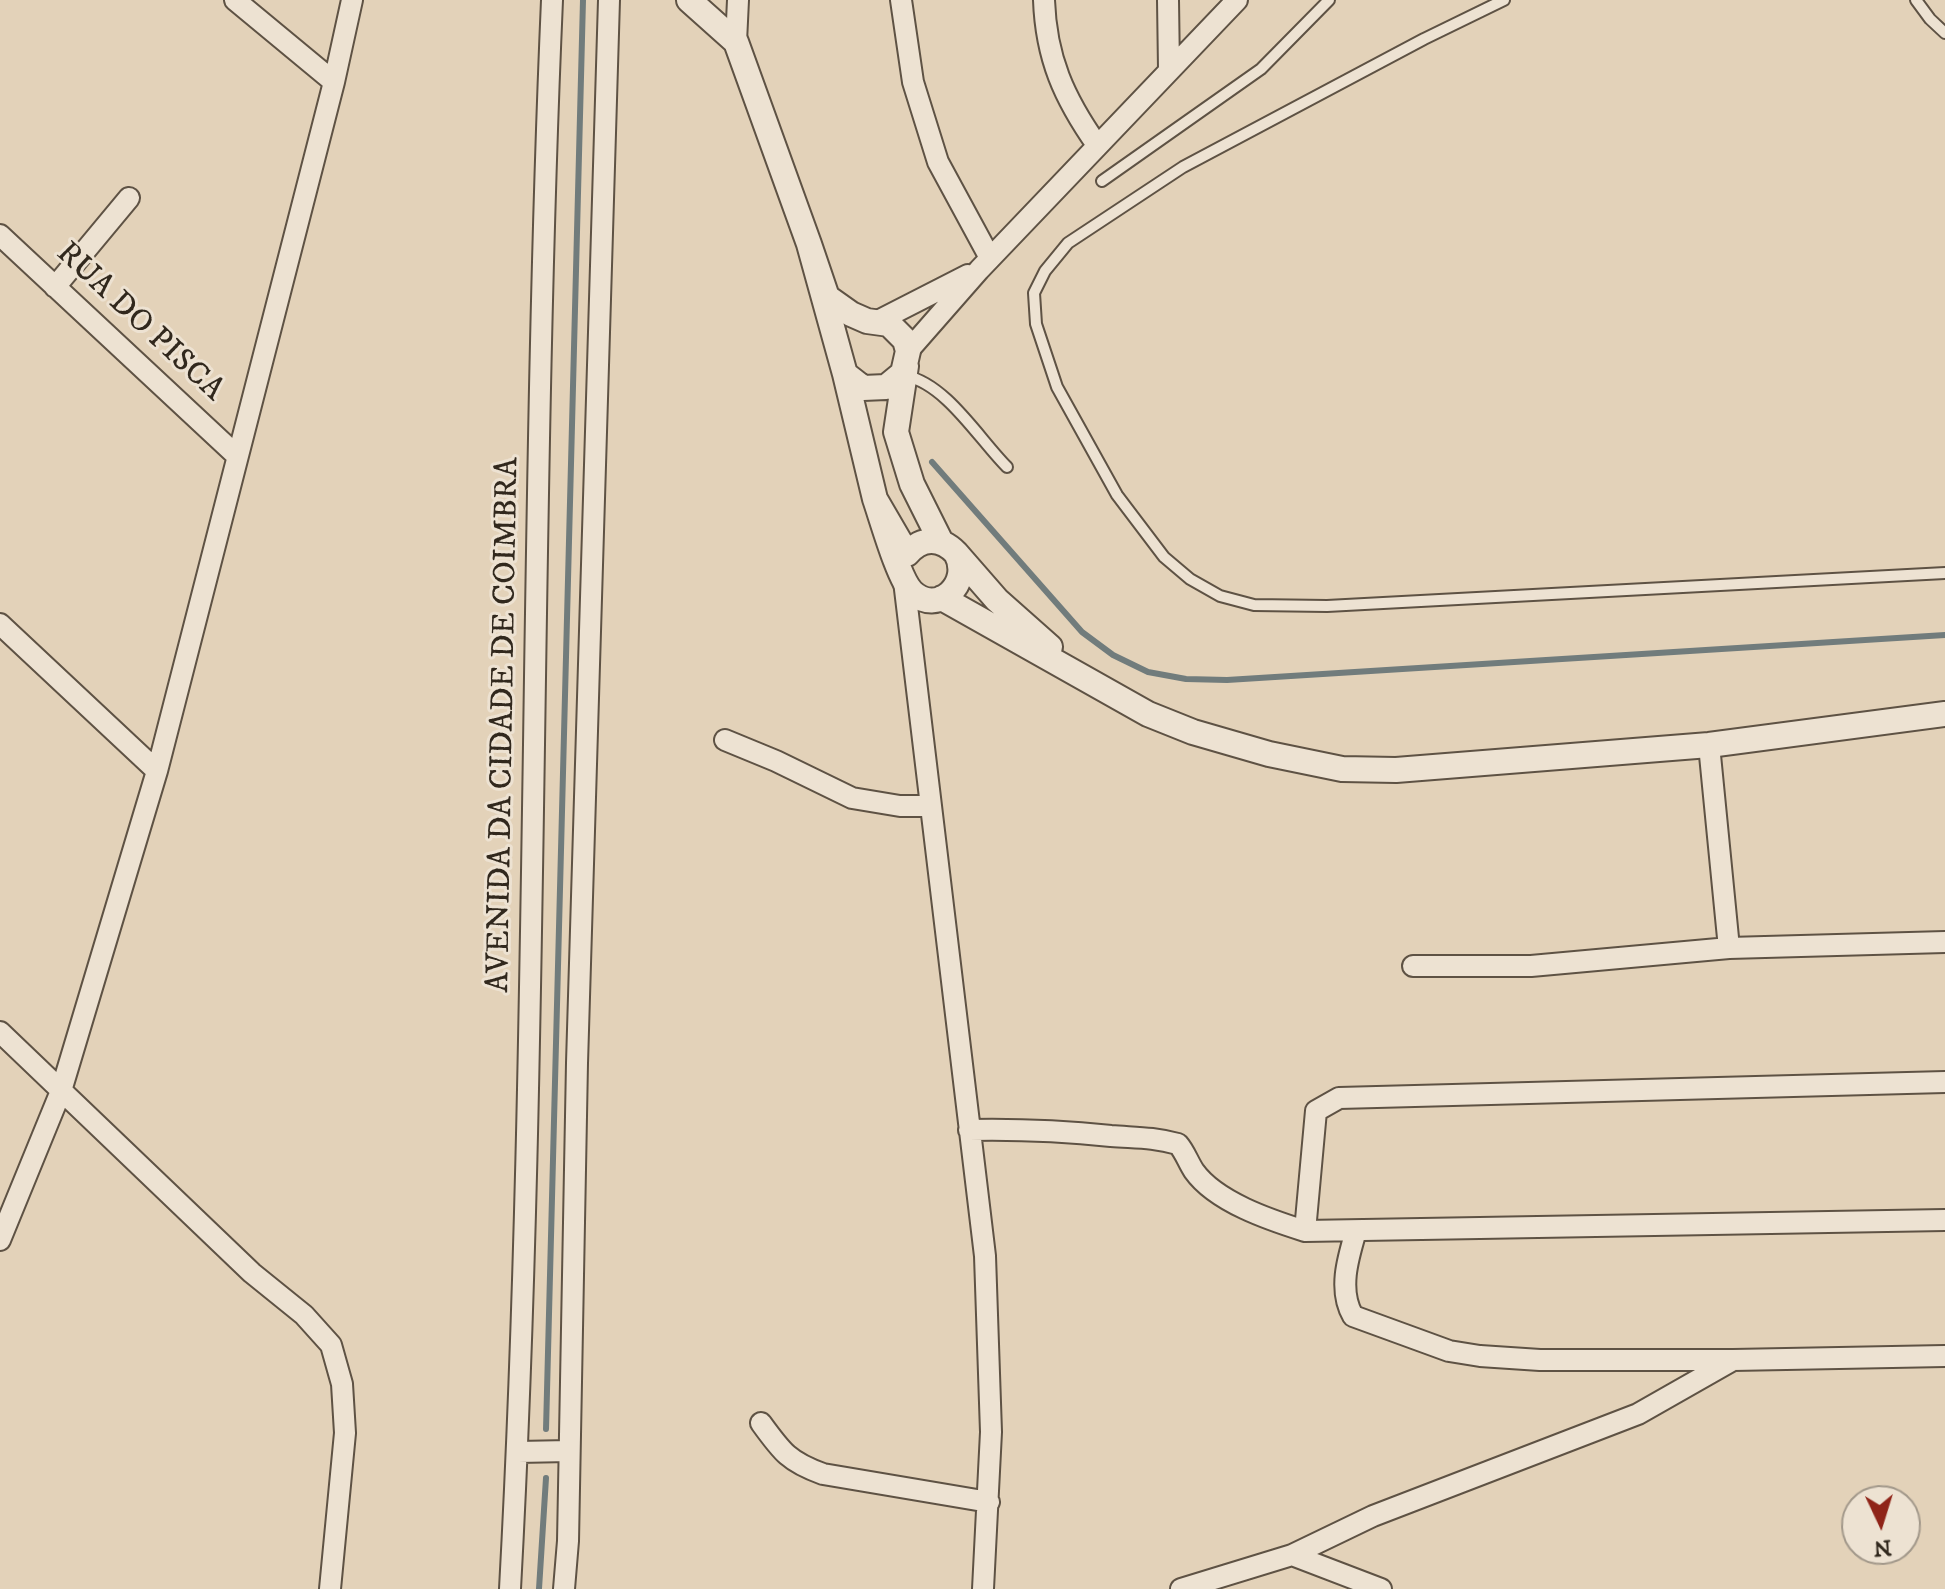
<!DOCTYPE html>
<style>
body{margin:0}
#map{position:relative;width:1945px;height:1589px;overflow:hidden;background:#e3d2b9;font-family:"IM FELL DW Pica",serif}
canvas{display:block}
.north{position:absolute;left:1841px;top:1485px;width:80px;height:80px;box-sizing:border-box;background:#ede2d2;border:2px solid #a2988a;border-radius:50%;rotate:176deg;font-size:22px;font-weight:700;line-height:32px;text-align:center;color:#31281d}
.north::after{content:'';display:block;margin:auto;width:28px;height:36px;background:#8f2418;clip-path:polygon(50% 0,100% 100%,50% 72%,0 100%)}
</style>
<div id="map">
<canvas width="1945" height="1589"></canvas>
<div class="north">N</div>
</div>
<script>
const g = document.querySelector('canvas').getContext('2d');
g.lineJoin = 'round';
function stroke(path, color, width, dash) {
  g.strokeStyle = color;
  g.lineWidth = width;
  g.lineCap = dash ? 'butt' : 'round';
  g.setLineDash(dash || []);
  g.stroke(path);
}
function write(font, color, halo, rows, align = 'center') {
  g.font = font + ' "IM FELL DW Pica",serif';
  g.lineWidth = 6;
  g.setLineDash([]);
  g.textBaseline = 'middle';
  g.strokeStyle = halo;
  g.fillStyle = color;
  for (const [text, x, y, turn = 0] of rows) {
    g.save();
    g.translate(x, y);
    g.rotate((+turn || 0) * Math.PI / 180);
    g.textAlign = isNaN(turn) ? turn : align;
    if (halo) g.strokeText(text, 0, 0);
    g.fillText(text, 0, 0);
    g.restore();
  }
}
stroke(new Path2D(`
 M932,462L1082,632L1113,655L1148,672L1186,679L1227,680L1945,635
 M546,1429L583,0
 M539,1589L546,1478`), '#717c7c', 6);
const service = new Path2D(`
 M1504,0L1424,39L1183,167L1068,243L1045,271L1034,293L1036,324L1057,387L1117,495L1164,557L1190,579L1220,596L1254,605L1327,606L1945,573
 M1916,0L1930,19L1945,33
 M1102,181L1261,69L1329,0
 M906,376C946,384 979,439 1007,467`);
const minor = new Path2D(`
 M235,0L334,82
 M901,0L913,82L938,162L990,258
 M1044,0C1046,58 1064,98 1097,145
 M1168,0L1169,69
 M736,42L738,0
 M0,235L236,455
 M55,287L129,198
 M878,321L968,275
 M908,351L979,270L1237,0
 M904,581L985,1256L991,1432L983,1589
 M0,624L157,771
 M725,740L776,761L852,798L900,806H931
 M1709,745L1729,948
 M1413,966H1531L1729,948L1945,942
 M0,1032L252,1273L304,1315L331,1345L342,1384L345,1433L330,1589
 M969,1130C1017,1129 1063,1131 1111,1136C1136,1138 1152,1137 1178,1144C1185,1152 1188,1162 1194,1171C1216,1202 1270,1220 1305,1231L1945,1220
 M1305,1231L1316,1111L1339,1098L1945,1082
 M1356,1231C1348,1258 1338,1290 1353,1316L1449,1351L1480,1356L1540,1360H1733
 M0,1240L61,1091L157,771L334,82L352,0
 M761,1423C782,1452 789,1462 823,1474L989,1502
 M518,1452L569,1451
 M1292,1555L1381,1589
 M510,1589C539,1060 529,529 552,0
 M564,1589L568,1541L577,1063L609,0
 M1181,1589L1292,1555L1373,1516L1638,1414L1733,1360L1945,1356`);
const tertiary = new Path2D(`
 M689,0L736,42L809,244L827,297L851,314L867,321L889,324L905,340L908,351L903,373L886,387L863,388L845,374L809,244
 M906,366L896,432L912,484L941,542
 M845,374L875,499
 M956,553C973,584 937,616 912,592C899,580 882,519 875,499L907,554C922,537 940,537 956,553L997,600L1050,647
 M942,598L1148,714L1193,732L1269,754L1342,769L1396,770L1709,745L1945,714`);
stroke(service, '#5e5244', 14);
stroke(minor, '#5e5244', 24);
stroke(tertiary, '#5e5244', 28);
stroke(service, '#ede2d2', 10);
stroke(minor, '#ede2d2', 20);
stroke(tertiary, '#ede2d2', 24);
write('32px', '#31281d', '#ede2d2', [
 ["RUA DO PISCA",139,323,43],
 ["AVENIDA DA CIDADE DE COIMBRA",505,725,-89]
]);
</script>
